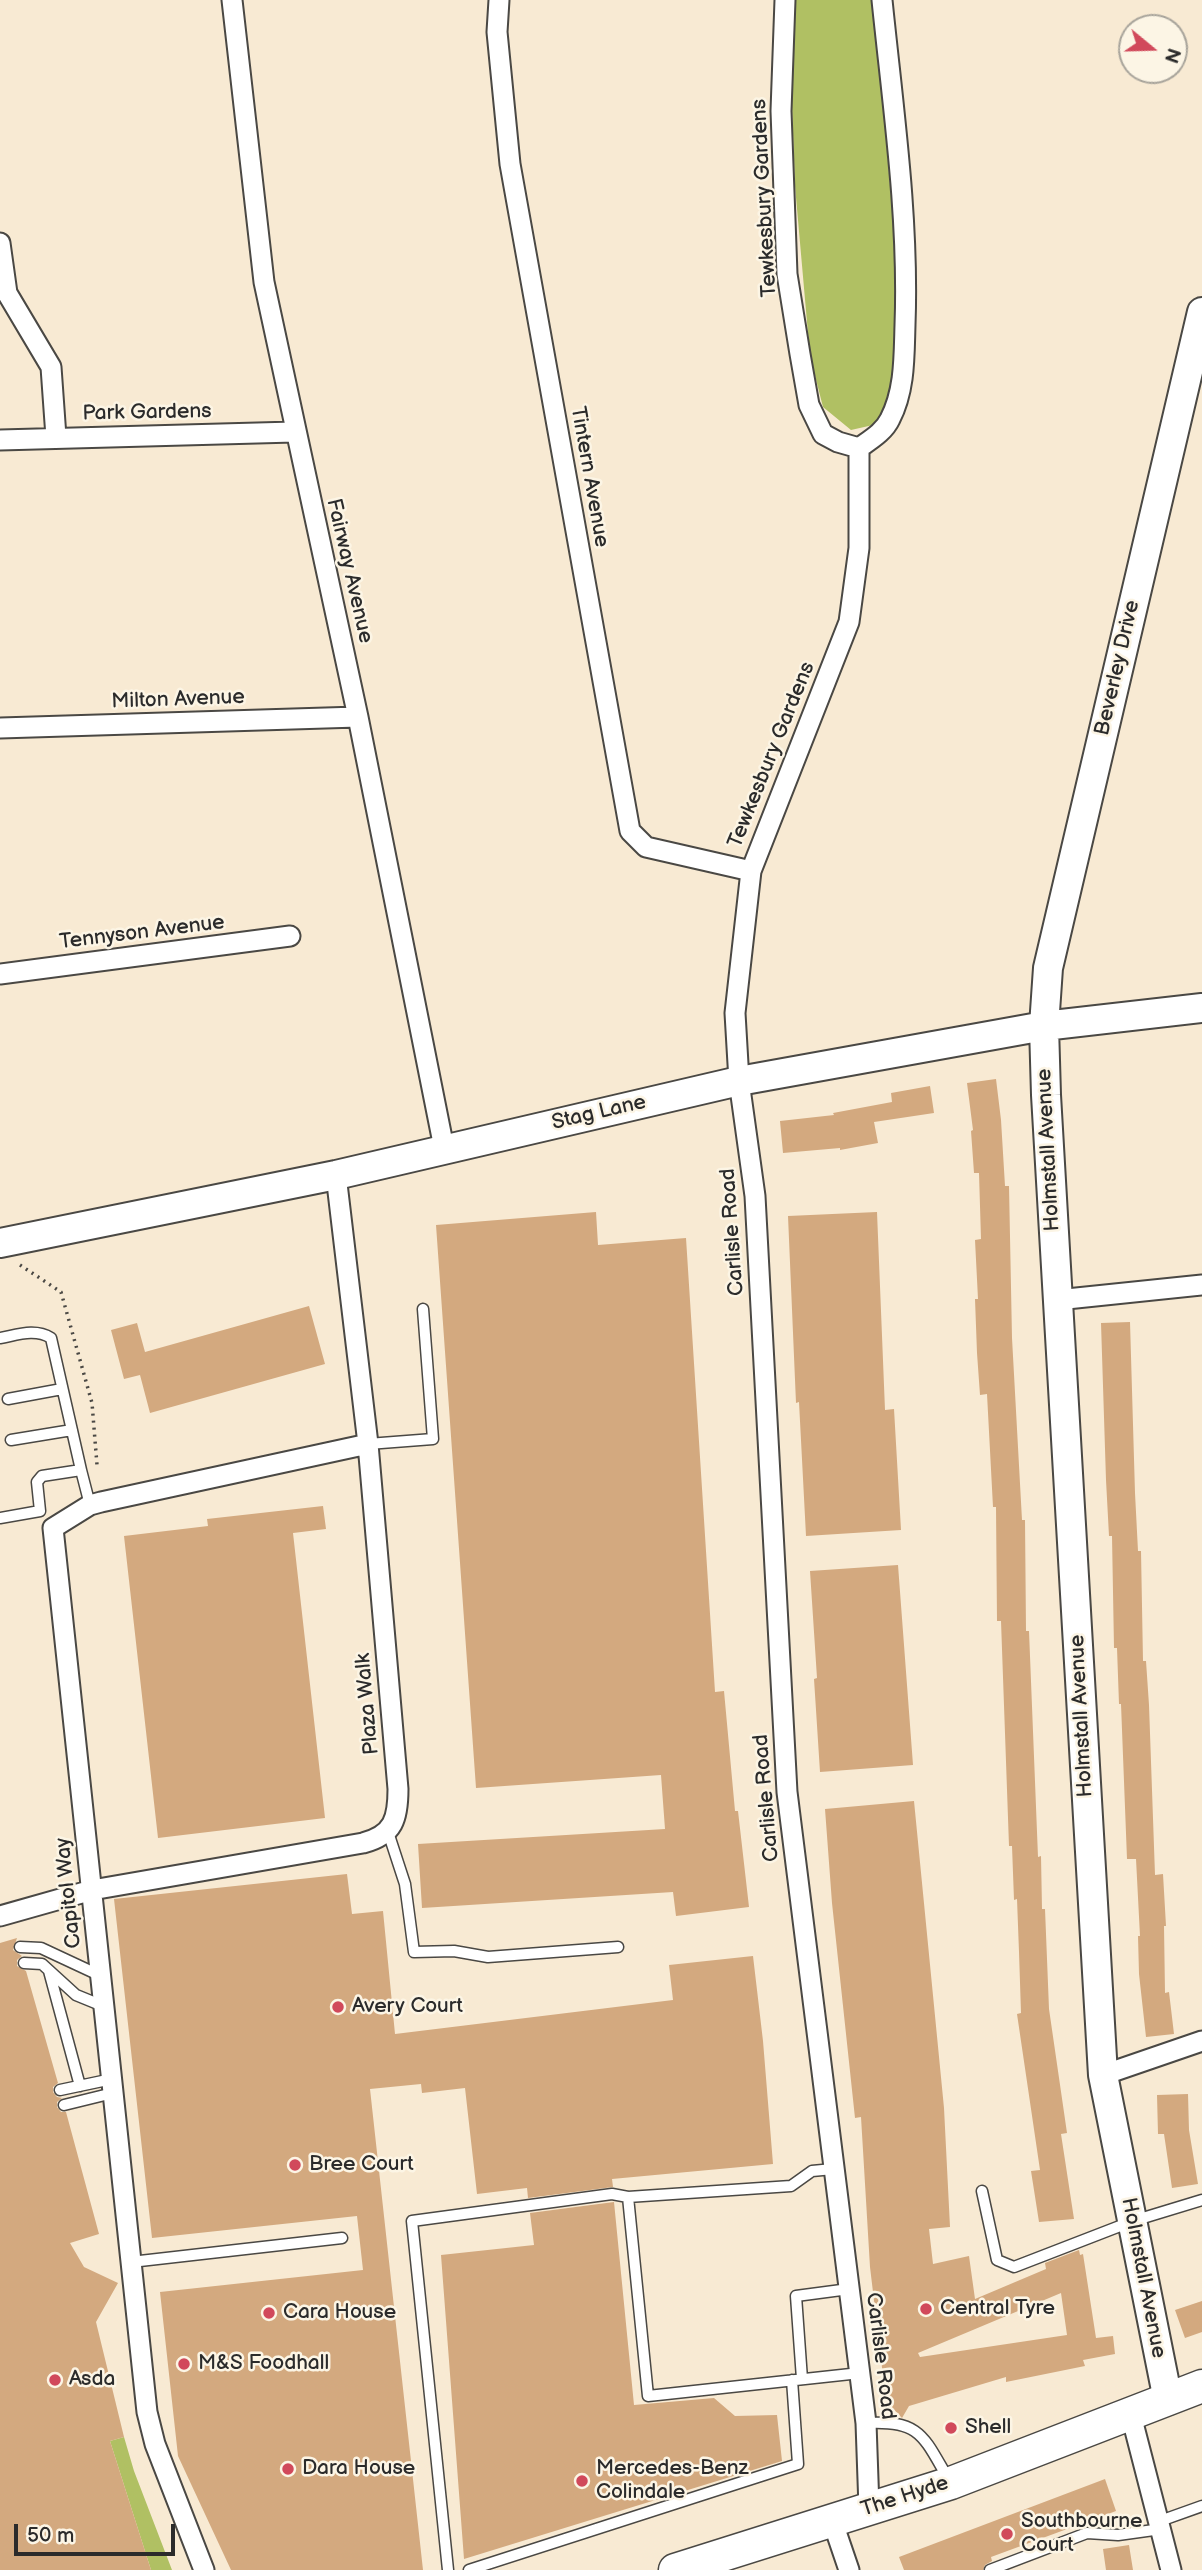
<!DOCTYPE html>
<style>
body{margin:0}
#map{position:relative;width:1202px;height:2570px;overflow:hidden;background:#f8ead3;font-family:"Balsamiq Sans",sans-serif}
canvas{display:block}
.north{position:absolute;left:1118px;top:14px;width:70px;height:70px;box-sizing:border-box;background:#fcf5e5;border:2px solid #a8a49b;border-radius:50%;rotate:109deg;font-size:19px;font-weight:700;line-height:28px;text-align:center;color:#2b2b2b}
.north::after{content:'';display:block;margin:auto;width:24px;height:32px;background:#d1495b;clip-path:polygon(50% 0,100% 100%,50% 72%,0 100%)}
.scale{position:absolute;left:14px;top:2524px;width:161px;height:32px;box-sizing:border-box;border:4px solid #2b2b2b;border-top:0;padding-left:9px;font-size:21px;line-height:24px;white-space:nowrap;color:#2b2b2b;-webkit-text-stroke:5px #fcf5e5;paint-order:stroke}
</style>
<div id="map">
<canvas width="1202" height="2570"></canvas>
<div class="north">N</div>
<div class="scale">50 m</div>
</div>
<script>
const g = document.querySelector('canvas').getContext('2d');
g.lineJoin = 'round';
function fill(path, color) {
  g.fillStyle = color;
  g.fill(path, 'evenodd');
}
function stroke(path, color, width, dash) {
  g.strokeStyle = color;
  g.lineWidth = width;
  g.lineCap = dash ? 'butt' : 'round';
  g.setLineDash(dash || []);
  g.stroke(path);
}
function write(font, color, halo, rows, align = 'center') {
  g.font = font + ' "Balsamiq Sans",sans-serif';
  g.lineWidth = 5;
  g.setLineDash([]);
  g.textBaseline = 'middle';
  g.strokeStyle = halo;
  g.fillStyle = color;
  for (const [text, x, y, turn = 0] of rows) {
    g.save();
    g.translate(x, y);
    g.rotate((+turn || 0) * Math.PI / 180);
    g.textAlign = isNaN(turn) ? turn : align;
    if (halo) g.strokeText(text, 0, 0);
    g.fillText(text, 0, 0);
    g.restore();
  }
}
fill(new Path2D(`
 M794,0H873L874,2L899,288L894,375L886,408L873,425L851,430L823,407L810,356L795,186L791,81Z
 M124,2437L134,2471L172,2570H151L110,2441Z`), '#b0c063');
fill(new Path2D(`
 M996,1079L1001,1120L1005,1186H1009L1012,1338L1022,1520H1025L1026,1631H1029L1038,1857L1041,1856L1042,1909H1045L1049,2009L1067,2133L1061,2134L1074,2219L1039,2222L1031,2171L1040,2170L1017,2014L1021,2013L1019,1952L1017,1899L1014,1900L1012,1846H1009L1001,1621H997L996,1507H993L987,1394L980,1395L977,1353L975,1299H978L975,1240L981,1239L979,1173H974L971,1131L973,1130L967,1083Z
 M930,1086L934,1113L874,1122L878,1143L840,1150V1148L783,1153L780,1121L834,1115L833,1113L892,1102L891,1093Z
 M596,1212L598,1245L686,1238L715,1692L724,1691L735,1811H738L749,1907L676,1916L673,1892L422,1908L418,1844L665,1829L661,1775L476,1788L436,1225Z
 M877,1212L885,1410L894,1409L901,1530L806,1536L799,1402L796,1403L788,1216Z
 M309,1306L325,1364L150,1413L140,1375L124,1379L111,1330L137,1323L145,1352Z
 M1130,1322L1135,1493L1138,1551H1141L1143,1661H1146L1149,1705L1155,1875L1163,1874L1166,1926H1164L1165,1993L1169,1992L1174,2034L1146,2037L1139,1974L1138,1936H1140L1136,1859H1127L1121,1704H1119L1117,1648H1114L1112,1536H1109L1106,1480L1101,1323Z
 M323,1506L326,1529L293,1533L325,1818L158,1838L124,1536L208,1526L207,1519Z
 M898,1565L913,1765L820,1772L814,1679L817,1678L810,1571Z
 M914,1801L944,2108L950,2227L929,2229L933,2264L969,2256L975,2299L1046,2269L1045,2263L1079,2250L1080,2255L1083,2254L1096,2338L1113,2336L1115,2354L1083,2360L1085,2366L1006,2382V2377L909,2406L902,2418L886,2401L870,2267L861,2117L855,2118L832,1903L825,1809ZM1061,2293L1067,2335L920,2357L918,2353Z
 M347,1874L352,1914L383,1911L395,2034L673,2000L669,1965L753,1956L763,2041L773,2164L612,2179L613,2187L528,2198L527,2188L477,2194L465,2088L422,2093L421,2084L370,2089L423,2570H231L178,2456L160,2292L363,2270L357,2216L152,2238L114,1899Z
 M17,1938L13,1950L22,1956L17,1960V1966L26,1971L58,2083L53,2087V2092L57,2097L62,2098L57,2102V2107L61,2112H66L99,2234L70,2243L84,2267L118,2283L96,2322L124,2437L110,2441L151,2570H0V1943Z
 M1188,2094L1189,2130L1198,2184L1172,2188L1164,2134H1158L1157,2095Z
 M614,2202L634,2405L714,2398L735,2416L777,2415L782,2461L464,2559L441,2255L534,2245L530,2213Z
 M1202,2301V2332L1185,2338L1175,2310Z
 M1105,2479L1116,2511L991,2557L992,2561L985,2565L983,2570H904L899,2557Z
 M1129,2545L1133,2570H1106L1103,2549Z`), '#d3a97f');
const lane = new Path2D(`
 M0,1338C17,1335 35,1328 51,1338L81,1470L42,1476L37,1482L40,1511L0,1518
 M8,1399L62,1389
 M11,1440L72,1430
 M368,1444L433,1439L423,1309
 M81,1470L90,1505
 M388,1832L405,1884L414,1952L454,1951L488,1957L618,1947
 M20,1947L41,1948L101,1976
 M24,1963L42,1964L76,1995L103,2006
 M49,1971L80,2086
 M60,2090L112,2079
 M64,2105L113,2093
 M982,2191L997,2260L1014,2267L1133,2221L1202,2200
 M628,2197L648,2396L860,2373
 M131,2262L342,2238
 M802,2379L796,2296L849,2289
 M866,2423C921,2420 923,2436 949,2480
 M1160,2521L1202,2506
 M448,2570L412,2221L612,2194L628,2197L791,2186L812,2171L833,2169
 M469,2570L798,2464L792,2380
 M990,2570L1087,2533L1118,2535L1161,2529`);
const street = new Path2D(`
 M232,0L264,282L358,717L444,1148
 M499,0L497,32L510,164L630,831L646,847L751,871
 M785,0L781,111L787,274L800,354L809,405L823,434L838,442L859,448
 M0,243L7,293L51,367L56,437
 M0,440L294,432
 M859,448V548L849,622L751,871L735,1013L739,1081L755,1196L787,1792L866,2423L869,2508
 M859,448C870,440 884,432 890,419C905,390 904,357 905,325C909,217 893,108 882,0
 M0,728L358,717
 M0,974L290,936
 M1057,1300L1202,1285
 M0,1916L92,1890L363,1843C394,1835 398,1818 398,1789L368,1444L336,1175
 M1103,2075L1202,2041
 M1131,2415L1171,2570
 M832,2520L849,2570
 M204,2570L155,2444L147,2412L53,1528L90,1505L101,1502L368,1444`);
const secondary = new Path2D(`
 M0,1243L336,1175L739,1081L1044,1026L1202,1008
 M1168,2400L1103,2075L1046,1095L1044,1026L1048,968L1202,312`);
const primary = new Path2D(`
 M675,2570L951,2483L1202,2386`);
stroke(lane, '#4a4844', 13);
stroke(street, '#4a4844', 23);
stroke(secondary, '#4a4844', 32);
stroke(primary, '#4a4844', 35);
stroke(new Path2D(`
 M20,1265L61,1292L92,1403L97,1465`), '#4a4844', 3.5, [2, 5]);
stroke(lane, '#fff', 10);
stroke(street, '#fff', 19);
stroke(secondary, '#fff', 28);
stroke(primary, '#fff', 32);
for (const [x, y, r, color] of [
 [338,2007,7,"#d1495b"],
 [295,2165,7,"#d1495b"],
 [926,2309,7,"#d1495b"],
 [269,2313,7,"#d1495b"],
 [184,2364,7,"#d1495b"],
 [55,2380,7,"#d1495b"],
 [951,2428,7,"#d1495b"],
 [288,2469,7,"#d1495b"],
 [582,2481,7,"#d1495b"],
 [1007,2534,7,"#d1495b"]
]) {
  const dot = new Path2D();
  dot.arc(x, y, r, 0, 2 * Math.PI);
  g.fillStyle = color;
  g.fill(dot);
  stroke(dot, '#fcf5e5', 2.5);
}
write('21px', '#2b2b2b', '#fcf5e5', [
 ["Tewkesbury Gardens",765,198,-93],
 ["Park Gardens",147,413,-1],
 ["Tintern Avenue",589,477,80],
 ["Fairway Avenue",349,571,77],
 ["Beverley Drive",1118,668,-77],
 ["Milton Avenue",178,700,-2],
 ["Tewkesbury Gardens",772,755,-68],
 ["Tennyson Avenue",142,933,-7],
 ["Stag Lane",599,1113,-13],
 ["Holmstall Avenue",1049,1150,-93],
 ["Carlisle Road",733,1232,-94],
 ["Plaza Walk",368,1704,-95],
 ["Holmstall Avenue",1082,1716,-93],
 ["Carlisle Road",767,1798,-95],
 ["Capitol Way",69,1893,-96],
 ["Holmstall Avenue",1143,2278,79],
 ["Carlisle Road",880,2356,83],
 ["The Hyde",905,2497,-18]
]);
write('21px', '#2b2b2b', '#fcf5e5', [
 ["Avery Court",352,2007],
 ["Bree Court",309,2165],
 ["Central Tyre",940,2309],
 ["Cara House",283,2313],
 ["M&S Foodhall",198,2364],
 ["Asda",69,2380],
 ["Shell",965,2428],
 ["Dara House",302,2469],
 ["Mercedes-Benz",596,2469],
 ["Colindale",596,2493],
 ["Southbourne",1021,2522],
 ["Court",1021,2546]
], 'left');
</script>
